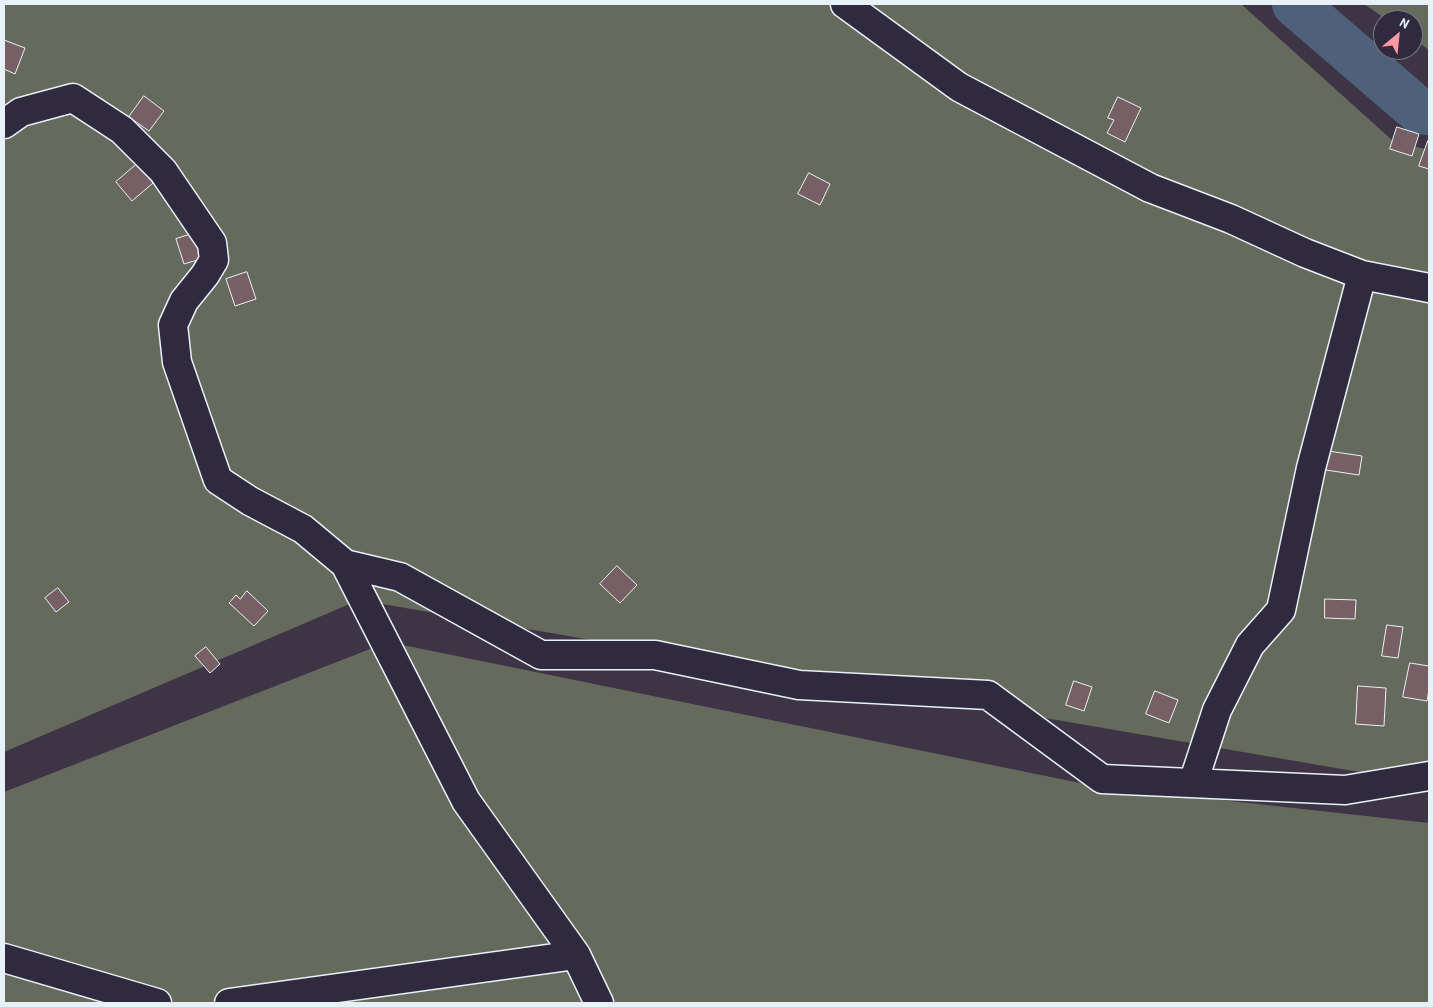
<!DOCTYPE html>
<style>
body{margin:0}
#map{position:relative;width:1433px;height:1007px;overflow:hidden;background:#3d3545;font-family:"Patrick Hand",sans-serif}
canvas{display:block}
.frame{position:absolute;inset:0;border:5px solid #e8f1f8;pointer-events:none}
.north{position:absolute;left:1373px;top:10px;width:50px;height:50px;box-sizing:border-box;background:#2f2a3d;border:1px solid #797a88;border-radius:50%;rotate:28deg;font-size:14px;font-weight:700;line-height:20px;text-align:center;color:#e8f1f8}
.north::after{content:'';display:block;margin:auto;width:18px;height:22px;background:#ff9aa2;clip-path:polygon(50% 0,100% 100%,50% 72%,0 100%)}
</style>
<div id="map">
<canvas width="1433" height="1007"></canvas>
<div class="frame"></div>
<div class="north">N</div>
</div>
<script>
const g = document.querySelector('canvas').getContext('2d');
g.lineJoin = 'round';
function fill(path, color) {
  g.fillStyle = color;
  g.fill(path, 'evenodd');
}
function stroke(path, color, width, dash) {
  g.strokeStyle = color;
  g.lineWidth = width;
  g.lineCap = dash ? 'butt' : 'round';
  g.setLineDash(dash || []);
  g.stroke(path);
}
fill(new Path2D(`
 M4,4H1241L1393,141L1429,150V784L359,600L4,752Z
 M1364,4H1429V50L1413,39V20H1387Z
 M388,642L1095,786L1429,823V1003H4V792Z`), '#656a5d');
stroke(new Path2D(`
 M1295,4L1418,110L1429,112`), '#4f617a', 46);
const building = new Path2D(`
 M4,40L25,48L15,74L4,69Z
 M144,96L164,111L149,131L129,117Z
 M1118,97L1141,108L1125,142L1107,133L1114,120L1108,118Z
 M1397,127L1419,134L1412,156L1390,149Z
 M1428,141L1429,142V169L1419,166Z
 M137,164L153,183L132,201L116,182Z
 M809,173L830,184L820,205L798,194Z
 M195,233L204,258L184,264L176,239Z
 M247,272L256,299L235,306L226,279Z
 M1328,451L1362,456L1359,475L1326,470Z
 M617,566L637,585L620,603L600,584Z
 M58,588L69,602L56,612L45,598Z
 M247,591L268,611L254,626L229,603L236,595L240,599Z
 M1325,599L1356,600L1355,619L1325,618Z
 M1387,625L1403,627L1398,658L1382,656Z
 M206,647L220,664L210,673L195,656Z
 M1410,663L1429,666V690L1427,701L1403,697Z
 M1074,681L1092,687L1084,711L1066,705Z
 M1358,686L1386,688L1384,726L1356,724Z
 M1155,691L1178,700L1169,723L1146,714Z`);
fill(building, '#765f65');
stroke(building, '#e8f1f8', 1);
const minor = new Path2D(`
 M845,4L959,87L1150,188L1231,219L1305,253L1362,275
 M4,124L21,112L73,98L122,130L163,171L212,243L214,260L205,275L184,301L173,325L177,362L218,480L250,501L303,529L345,564L466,801L576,955L599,1003
 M345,564L400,577L541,655H655L799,685L988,695L1102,779L1345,790L1429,776
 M1193,783L1217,710L1250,645L1281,610L1311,468L1362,275L1429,288
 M4,958L157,1003
 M229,1003L576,955`);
stroke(minor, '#e8f1f8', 31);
stroke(minor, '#2f2a3d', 28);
</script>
